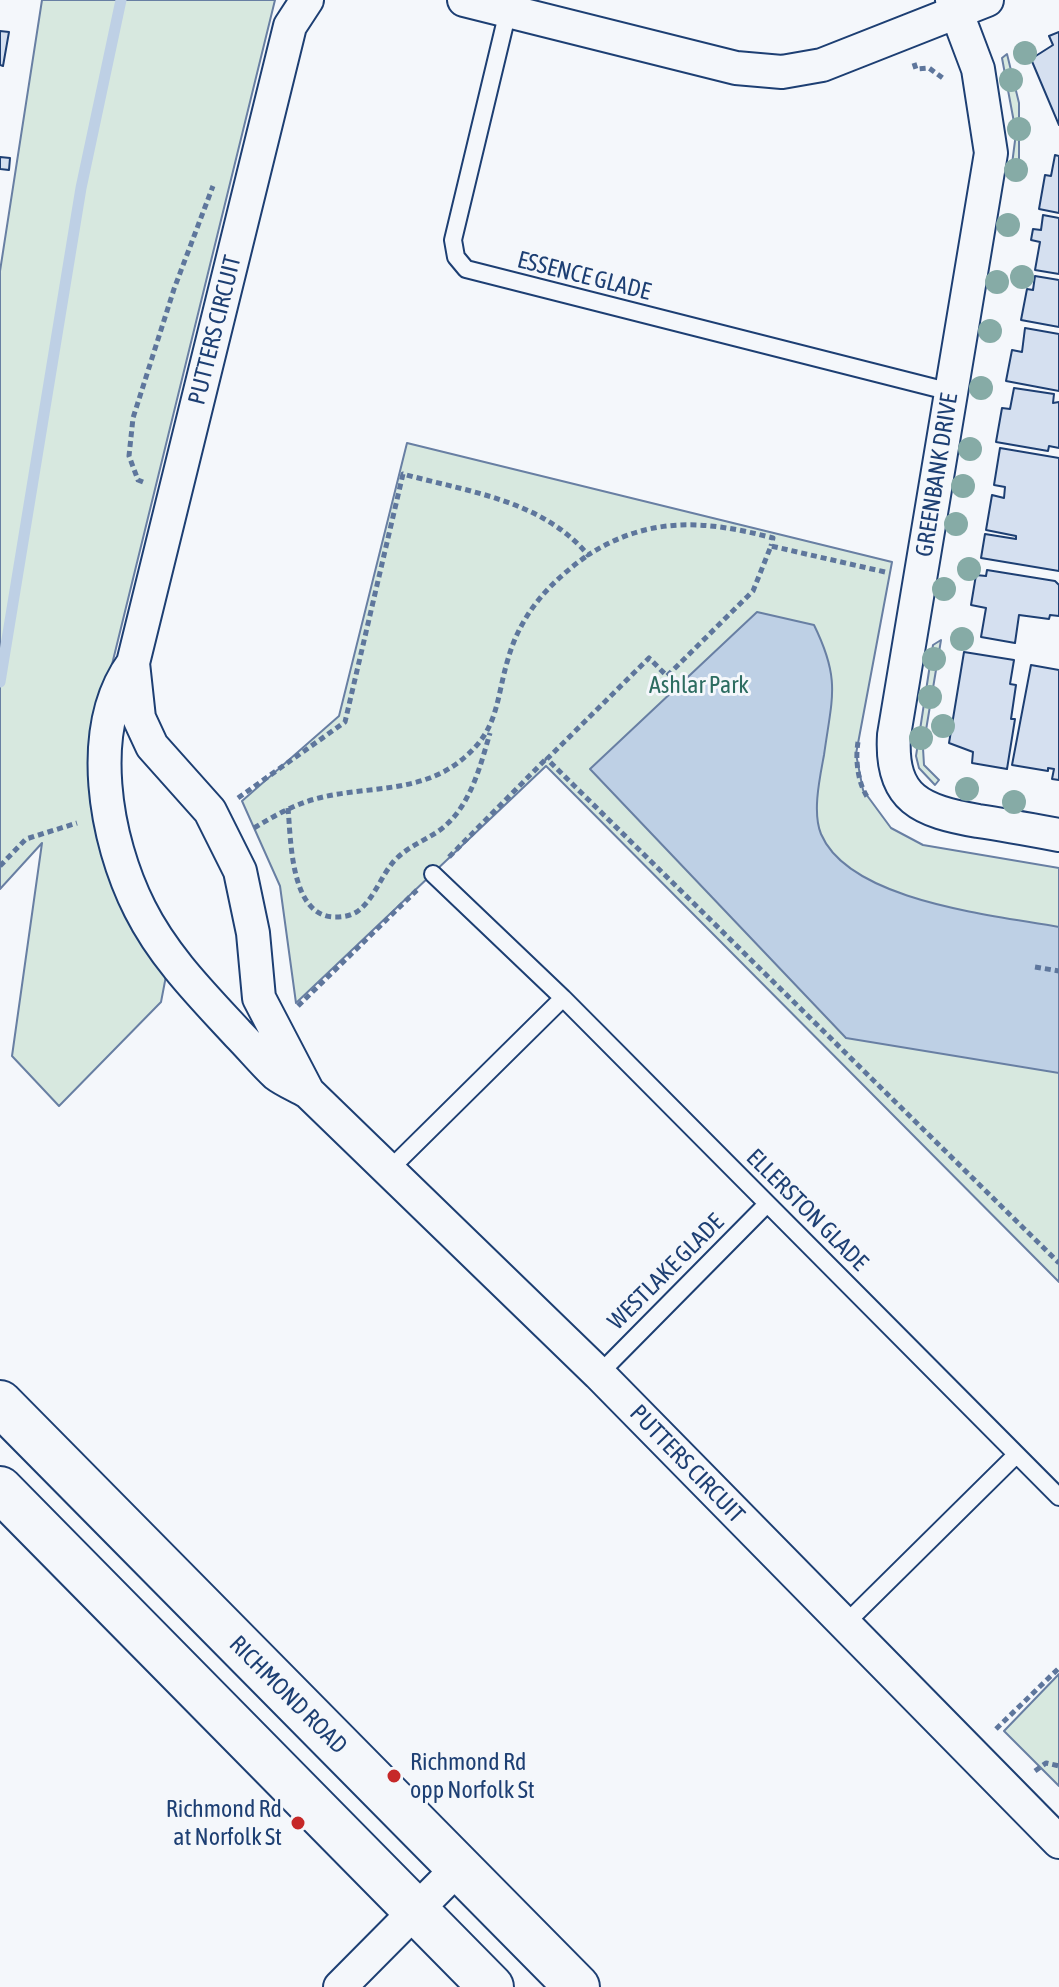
<!DOCTYPE html>
<style>
body{margin:0}
canvas{display:block;background:#f4f7fb}
</style>
<canvas width="1059" height="1987"></canvas>
<script>
const g = document.querySelector('canvas').getContext('2d');
g.lineJoin = 'round';
function fill(path, color) {
  g.fillStyle = color;
  g.fill(path, 'evenodd');
}
function stroke(path, color, width, dash) {
  g.strokeStyle = color;
  g.lineWidth = width;
  g.lineCap = dash ? 'butt' : 'round';
  g.setLineDash(dash || []);
  g.stroke(path);
}
function write(font, color, halo, rows, align = 'center') {
  g.font = font + ' "Asap Condensed",sans-serif';
  g.lineWidth = 6;
  g.setLineDash([]);
  g.textBaseline = 'middle';
  g.strokeStyle = halo;
  g.fillStyle = color;
  for (const [text, x, y, turn = 0] of rows) {
    g.save();
    g.translate(x, y);
    g.rotate((+turn || 0) * Math.PI / 180);
    g.textAlign = isNaN(turn) ? turn : align;
    if (halo) g.strokeText(text, 0, 0);
    g.fillText(text, 0, 0);
    g.restore();
  }
}
const green = new Path2D(`
 M42,0H275L92,746L166,976L161,1002L59,1106L12,1056L42,843L0,889V271Z
 M1007,54L1019,103V172H1011L1016,133L1002,58Z
 M407,443L892,562L856,754L863,790L891,828L923,845L1059,868V1282L546,766L296,1003L280,886L242,801L339,716Z
 M941,640L923,748L924,765L939,780L935,785L919,768L916,756L933,645Z
 M1059,1674V1786L1004,1731Z`);
fill(green, '#d7e8df');
stroke(green, '#687fa3', 2);
const water = new Path2D(`
 M757,612L814,625C841,680 832,697 824,755C820,777 812,812 821,834C850,902 995,915 1059,927V1073L846,1038L590,769Z`);
fill(water, '#bed0e5');
stroke(water, '#687fa3', 2);
stroke(new Path2D(`
 M0,682L81,188L121,0`), '#bed0e5', 11);
const building = new Path2D(`
 M0,31L9,32L3,66L0,65Z
 M1059,32V125L1031,59L1053,45L1049,36Z
 M1055,155L1059,156V213L1039,209L1045,175L1051,176Z
 M0,157L10,158L9,170L0,169Z
 M1043,215L1059,218V274L1035,270L1040,242L1031,240L1033,229L1041,230Z
 M1035,276L1059,280V327L1021,320L1027,289L1033,290Z
 M1025,328L1059,334V391L1006,381L1012,350L1022,352Z
 M1014,388L1054,394L1053,403L1059,402V448L1049,446L1048,451L996,442L1002,408L1010,409Z
 M1000,448L1059,458V571L981,558L985,534L1016,539V536L986,530L992,495L1004,498L1005,487L994,485Z
 M987,570L1055,581L1059,585V616L1050,615L1049,619L1019,615L1015,643L981,637L986,608L971,605L976,575L986,576Z
 M964,652L1014,660L1010,684L1016,685L1011,719H1015L1007,769L972,763L973,752L949,743Z
 M1031,665L1059,670V780L1052,779L1054,769L1048,768V771L1012,765Z`);
fill(building, '#d5e0f0');
stroke(building, '#1d3f73', 2);
const service = new Path2D(`
 M508,11L453,240L456,257L466,269L951,392
 M433,874L563,998L1059,1497
 M390,1169L563,998
 M599,1374L767,1204
 M844,1625L1016,1455`);
const minor = new Path2D(`
 M307,0L290,26L133,663L139,718L152,746L210,811L240,871L253,933L259,998L308,1092
 M464,0L736,68L782,72L822,65L987,0
 M952,0L978,69L991,153L894,735C890,800 922,811 978,821C1005,825 1032,830 1059,835
 M133,663C85,729 105,840 140,909C164,957 202,995 238,1034C251,1047 263,1062 276,1074C285,1081 298,1086 308,1092L599,1374L1059,1842
 M340,1987L458,1868`);
const primary = new Path2D(`
 M0,1403L577,1987
 M0,1489L491,1987`);
stroke(service, '#1d3f73', 20);
stroke(minor, '#1d3f73', 36);
stroke(primary, '#1d3f73', 48);
stroke(new Path2D(`
 M914,63L916,69L929,68L944,79
 M143,482L138,480L129,456L133,418L174,289L213,186
 M885,572L771,546L753,591L667,676L649,658L547,759L1059,1263
 M858,742C855,760 858,784 868,798
 M238,798L345,722L403,474C469,492 542,500 588,555C649,516 705,520 773,538L771,546
 M288,808C291,839 290,917 335,917C343,917 351,916 358,911C374,899 381,876 394,861C407,847 424,841 440,830C470,808 480,767 490,733
 M254,828C274,816 293,805 315,799C366,785 422,795 465,757C499,728 496,699 508,659C521,613 550,582 588,555
 M449,857L546,759
 M0,866L26,839L77,823
 M1035,967L1059,971
 M298,1006L417,890
 M996,1729L1059,1668
 M1035,1771L1046,1763L1059,1766`), '#5e769c', 5, [6, 4]);
stroke(service, '#f4f7fb', 16);
stroke(minor, '#f4f7fb', 32);
stroke(primary, '#f4f7fb', 44);
g.fillStyle = '#86aba6';
for (const [x, y] of [
 [1025,53],
 [1011,80],
 [1019,129],
 [1016,170],
 [1008,225],
 [1022,277],
 [997,282],
 [990,331],
 [981,388],
 [970,449],
 [963,486],
 [956,524],
 [969,569],
 [944,589],
 [962,639],
 [934,659],
 [930,697],
 [943,726],
 [921,738],
 [967,789],
 [1014,802]
]) {
  g.beginPath();
  g.arc(x, y, 12, 0, 2 * Math.PI);
  g.fill();
}
for (const [x, y, r, color] of [
 [394,1776,8,"#c62828"],
 [298,1823,8,"#c62828"]
]) {
  const dot = new Path2D();
  dot.arc(x, y, r, 0, 2 * Math.PI);
  g.fillStyle = color;
  g.fill(dot);
  stroke(dot, '#f4f7fb', 3);
}
write('24px', '#1d3f73', '#f4f7fb', [
 ["ESSENCE GLADE",584,276,14],
 ["PUTTERS CIRCUIT",215,330,-76],
 ["GREENBANK DRIVE",937,475,-81],
 ["ELLERSTON GLADE",807,1210,45],
 ["WESTLAKE GLADE",666,1272,-45],
 ["PUTTERS CIRCUIT",687,1464,46],
 ["RICHMOND ROAD",288,1695,45]
]);
write('24px', '#2c6c60', '#f4f7fb', [
 ["Ashlar Park",699,685]
]);
write('24px', '#1d3f73', '#f4f7fb', [
 ["Richmond Rd",410,1762],
 ["opp Norfolk St",410,1790],
 ["Richmond Rd",282,1809,"right"],
 ["at Norfolk St",282,1837,"right"]
], 'left');
</script>
